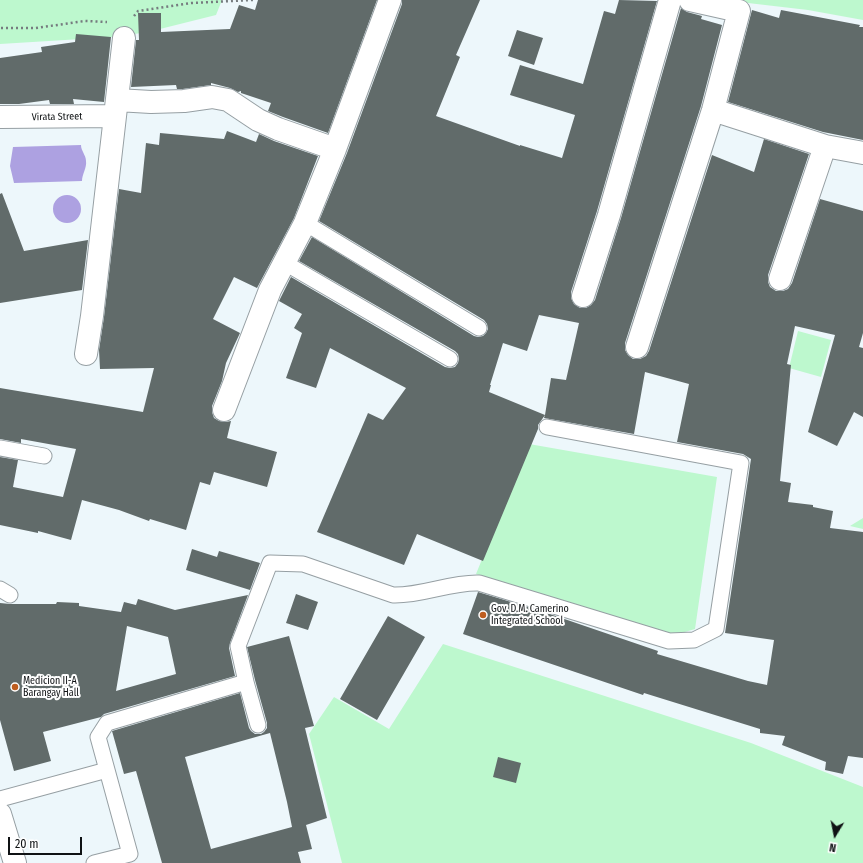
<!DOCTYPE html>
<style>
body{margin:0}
#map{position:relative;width:863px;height:863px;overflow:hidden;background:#edf7fb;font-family:"Fira Sans Condensed",sans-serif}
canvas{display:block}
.north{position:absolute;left:815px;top:815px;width:40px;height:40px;-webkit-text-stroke:3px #fff;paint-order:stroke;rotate:190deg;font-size:11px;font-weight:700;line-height:16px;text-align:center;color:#0f1214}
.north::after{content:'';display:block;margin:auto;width:14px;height:18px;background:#0f1214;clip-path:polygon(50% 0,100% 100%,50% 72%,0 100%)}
.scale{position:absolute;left:8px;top:837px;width:74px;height:18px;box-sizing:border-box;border:2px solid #0f1214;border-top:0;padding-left:5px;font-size:12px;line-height:14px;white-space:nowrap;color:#0f1214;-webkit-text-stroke:3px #fff;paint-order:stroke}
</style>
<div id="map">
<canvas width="863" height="863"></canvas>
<div class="north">N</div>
<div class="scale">20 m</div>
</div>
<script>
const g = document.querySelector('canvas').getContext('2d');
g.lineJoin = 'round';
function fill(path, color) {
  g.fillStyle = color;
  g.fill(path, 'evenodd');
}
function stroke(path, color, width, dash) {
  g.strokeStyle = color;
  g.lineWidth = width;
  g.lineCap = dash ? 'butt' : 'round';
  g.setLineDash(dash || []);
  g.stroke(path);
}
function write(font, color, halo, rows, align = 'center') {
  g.font = font + ' "Fira Sans Condensed",sans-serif';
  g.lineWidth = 4;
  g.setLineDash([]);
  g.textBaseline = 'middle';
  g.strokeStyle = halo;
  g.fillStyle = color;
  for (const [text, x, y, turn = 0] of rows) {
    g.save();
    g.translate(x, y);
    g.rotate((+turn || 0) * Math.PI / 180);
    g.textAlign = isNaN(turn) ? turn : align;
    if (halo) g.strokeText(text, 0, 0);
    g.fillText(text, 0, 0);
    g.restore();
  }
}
fill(new Path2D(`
 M0,0H222L216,15L148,32L114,37L0,44Z
 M734,0H863V20L808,10L748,3Z
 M798,331L831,340L821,377L789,368Z
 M529,444L717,477L695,629L658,640L476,574Z
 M863,518V529L850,526Z
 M443,644L751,743L863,787V863H342L309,734L334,697L389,729Z`), '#bdf8ce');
fill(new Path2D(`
 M81,145C81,151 86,155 86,161C87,168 82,174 82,181L14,183L10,166L13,147Z
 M53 209a14 14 0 1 1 28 0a14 14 0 1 1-28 0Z`), '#ada1e1');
fill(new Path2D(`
 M258,0H377L328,133L283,117L268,111L271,103L241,93V91L238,92L230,88L211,83V85L183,89H177L176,85L131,87L136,40H139L138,13H161V32L230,29L239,5L255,10Z
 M402,0H480L456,55L460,57L436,116L520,146V145L562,158L575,115L510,95L520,65L583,84L604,11L615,14L619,0L657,1L597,211L571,292V298L574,304L580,308H586L591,305L595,300L621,218L681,8L687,12L702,16L701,19L722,25L701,106L625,343V350L628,355L633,359H640L646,356L649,351L712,155L754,172L764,139L809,154L768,275V282L770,287L776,291H783L788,289L792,283L820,199L863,211V333L859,347L863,348V417L854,412L837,446L808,432L835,335L795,326L787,364L791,365L780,481L791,483L788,502L813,505V507L833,511L830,528L863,532V758L848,756L843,774L825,770L826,762L782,745L785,736L760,733V729L644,693L643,695L463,634L478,592L541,611L658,651L657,654L748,681L767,685L774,640L725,633L751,459L743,454L677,442L689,384L645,372L634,434L544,418L545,415L538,425V429L483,561L417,534L404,565L317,532L368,413L383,420L406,388L330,348L316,388L286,378L302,333L294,328L302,314L279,301L291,277L445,367L450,368L455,367L458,363L459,359L458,354L455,351L299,261L312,237L474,336L478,337L483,336L486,333L488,329L487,324L484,320L319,221L347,153L402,4ZM539,315L579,323L566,380L551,378L545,415L489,392L491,385H490L503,343L527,351Z
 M752,10L779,18L781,10L860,25L859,27H863V140L823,132L728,102Z
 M517,30L543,38L534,65L508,56Z
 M76,34L111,37L104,102L73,99L74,104H50L49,100L19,104H0V58L42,52L41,47L75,42Z
 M227,131L256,142L259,134L274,141L318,156L294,218L257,288L234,277L213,319L240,333L226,363L222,381L212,406V412L214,418L219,421L226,422L231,421L227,438L277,452L267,487L214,472L210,485L200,482L186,530L150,519L149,521L119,510L82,500L71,540L38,531V533L0,525V457L18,460L13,487L63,497L76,449L21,439V443L0,439V388L143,412L154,368L100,369L99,350L104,317L119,189L141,193L146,143L159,145L160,133L224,139Z
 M2,193L24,251L88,240L82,290L0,303V194Z
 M192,549L217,557L219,551L260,563L250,590L186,570Z
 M296,594L318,602L308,630L286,623Z
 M248,595L230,643L229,648L235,676L104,714L101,717L43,732L51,761L14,771L0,720V603L10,604H56L57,602L79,603V606L121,612L124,602L136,605L138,599L175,610ZM127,626L168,637L176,674L116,691Z
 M388,616L425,637L377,720L340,699Z
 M289,636L314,726L305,728L327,818L306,825L312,849L298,852L301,863H162L136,771L124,774L112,731L240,693L249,728L251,731L255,734H261L264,732L267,728V723L255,680L247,647ZM270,733L287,802L292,827L211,849L185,757Z
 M498,757L521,763L516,783L493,777Z`), '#616b6a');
const service = new Path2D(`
 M305,223L479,328
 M285,263L450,359
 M0,448L44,456
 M0,589L10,595
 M246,682L258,725
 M0,799L107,770
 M94,863L130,854L98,737L107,723L246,682L238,646L270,563L303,564L393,595C422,596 450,582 479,583L669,641L694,640L716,629L741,463L547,427`);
const minor = new Path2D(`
 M117,100L151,102L184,101L212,97L228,100L258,120L278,129L335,149
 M713,110L825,146L863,153
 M0,117L115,116
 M780,279L825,146
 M583,296L609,215L670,0
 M637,347L713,110L739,11L690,0
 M86,354L92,316L124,38
 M224,410L270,290L305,223L335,149L390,0`);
const secondary = new Path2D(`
 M0,814L15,863`);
stroke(service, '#969fa3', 17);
stroke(minor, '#969fa3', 24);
stroke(secondary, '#969fa3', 24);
stroke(new Path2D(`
 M134,16L138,11L191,3L253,0
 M1,28H36L85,21L107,22`), '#767c7f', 2.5, [2, 3]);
stroke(service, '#fff', 15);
stroke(minor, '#fff', 22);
stroke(secondary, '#fff', 22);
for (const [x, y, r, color] of [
 [483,615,4,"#be5d1f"],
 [15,687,4,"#be5d1f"]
]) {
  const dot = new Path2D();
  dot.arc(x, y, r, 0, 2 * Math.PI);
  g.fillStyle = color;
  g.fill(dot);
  stroke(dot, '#fff', 1.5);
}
write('10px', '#0f1214', '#fff', [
 ["Virata Street",57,117,-1]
]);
write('10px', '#0f1214', '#fff', [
 ["Gov. D.M. Camerino",491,609],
 ["Integrated School",491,621],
 ["Medicion II-A",23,681],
 ["Barangay Hall",23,693]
], 'left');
</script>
